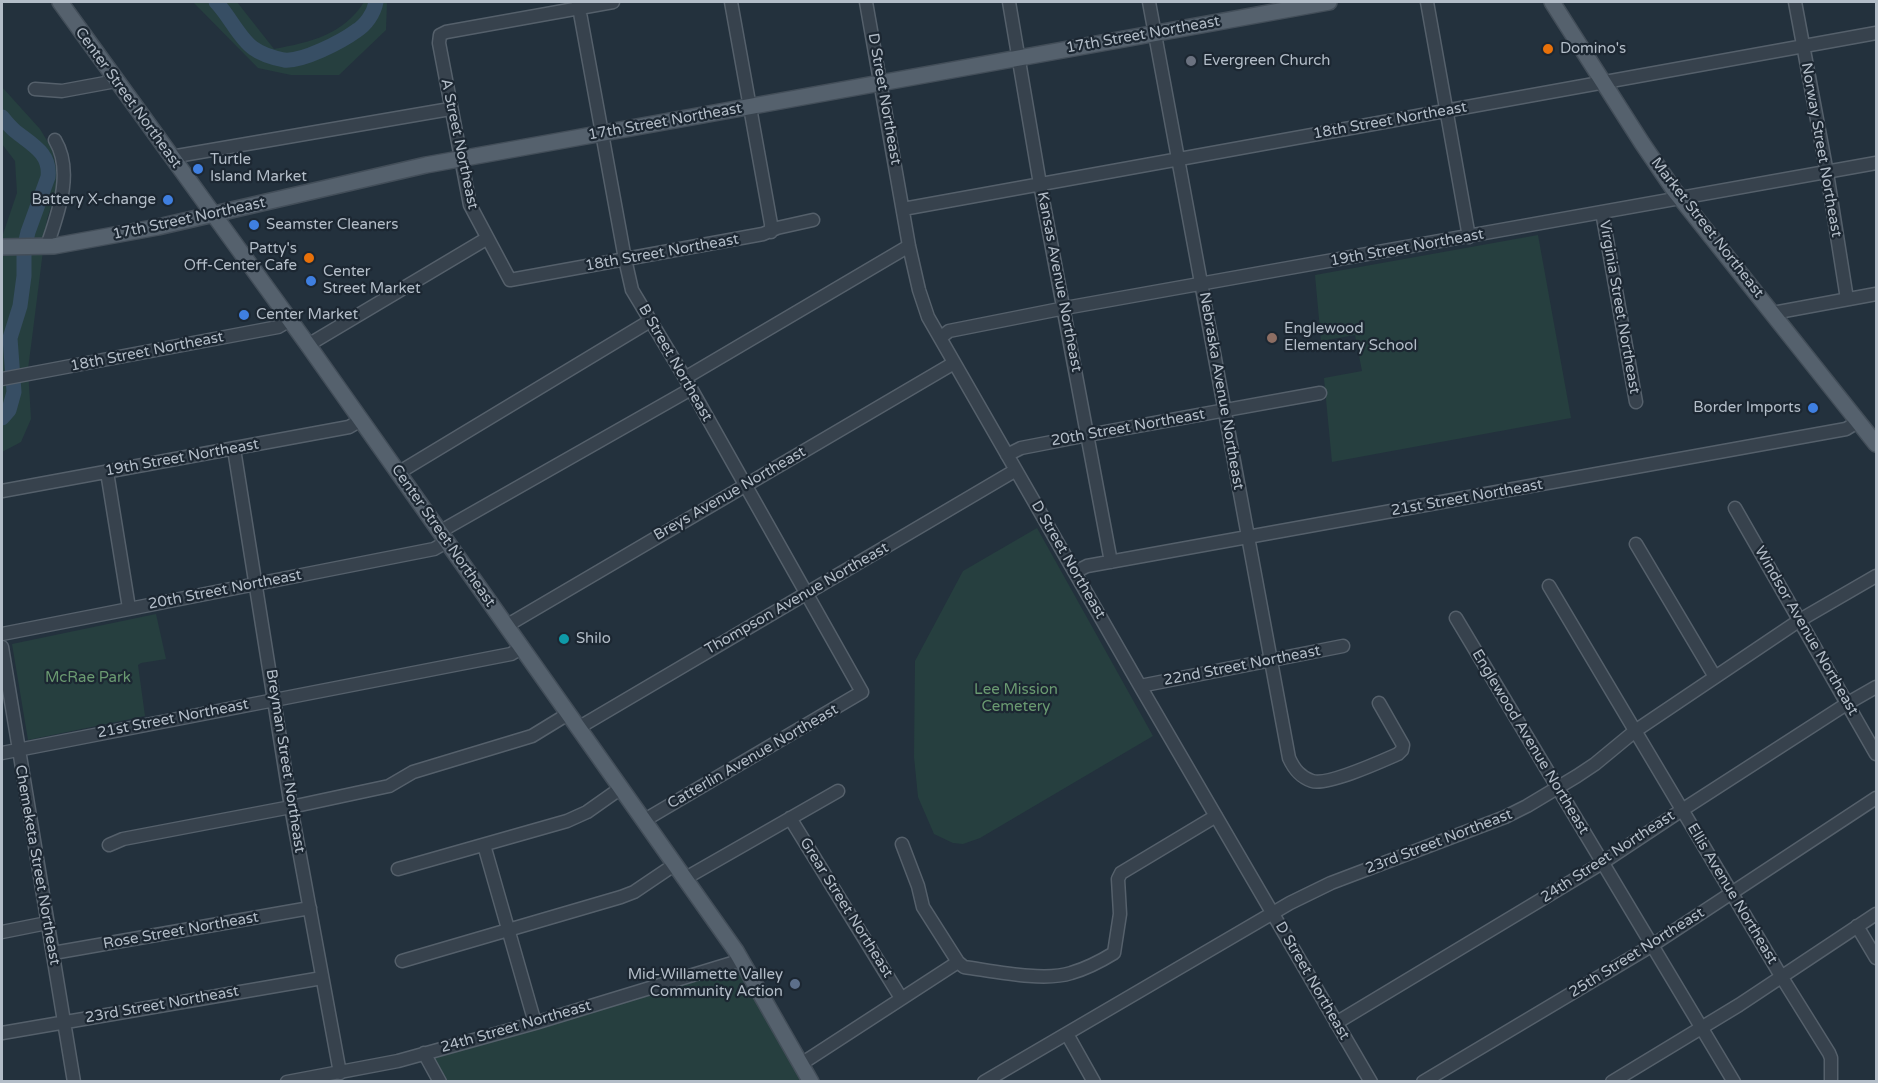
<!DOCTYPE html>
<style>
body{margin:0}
#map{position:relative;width:1878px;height:1083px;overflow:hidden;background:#23313d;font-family:"Varela Round",sans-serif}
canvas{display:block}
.frame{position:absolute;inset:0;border:3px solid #b3bdc8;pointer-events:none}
</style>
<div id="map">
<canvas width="1878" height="1083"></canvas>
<div class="frame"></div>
</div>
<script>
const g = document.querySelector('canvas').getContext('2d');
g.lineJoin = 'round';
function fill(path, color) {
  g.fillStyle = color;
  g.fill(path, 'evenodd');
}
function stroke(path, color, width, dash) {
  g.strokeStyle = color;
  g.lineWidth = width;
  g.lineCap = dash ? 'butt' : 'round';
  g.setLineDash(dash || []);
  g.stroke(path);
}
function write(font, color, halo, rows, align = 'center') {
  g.font = font + ' "Varela Round",sans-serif';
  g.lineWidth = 4.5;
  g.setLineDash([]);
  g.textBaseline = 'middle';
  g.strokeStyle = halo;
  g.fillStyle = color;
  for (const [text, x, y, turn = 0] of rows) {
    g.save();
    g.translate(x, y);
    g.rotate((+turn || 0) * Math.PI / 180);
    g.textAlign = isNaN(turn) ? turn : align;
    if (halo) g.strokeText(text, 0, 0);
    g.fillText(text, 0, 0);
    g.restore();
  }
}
fill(new Path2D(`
 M193,2H237L274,49C311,42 343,35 364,2H387L386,30L339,75H291L258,68Z
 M2,87L40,129L52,149L59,182L47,219L31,346L28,369L31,419L21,442L2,452V237L17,193L15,161L2,144Z
 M1538,235L1571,418L1332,462L1324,378L1362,371L1355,335L1321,341L1315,275Z
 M1037,528L1153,736L980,838L963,844L953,843L934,834L918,797L914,757L915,661L963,571Z
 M156,614L166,659L141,663L138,665L145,716L28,740L12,644Z
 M742,960L811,1081H440L424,1053Z`), '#263f3f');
stroke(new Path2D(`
 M216,2C229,15 239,38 253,48C261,54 274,58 284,60C302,62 341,42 356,31C366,25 374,13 376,2
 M2,117C6,122 10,127 15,131C31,144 51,153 48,177L28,232L24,249V276L20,306L10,338L14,392L9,410L2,418`), '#374e64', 15);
const minor = new Path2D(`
 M578,2L625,259L632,290L685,378L862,692L643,821
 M613,2L446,32L440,35L439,43L470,205L510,280L763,234L777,228L813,220
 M731,2L771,224V232
 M866,2L909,246L919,290L928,317L1140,686L1371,1082
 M1009,2L1040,184L1111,562
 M1149,2L1289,758C1294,769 1300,777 1312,781C1327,786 1382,761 1398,754L1402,750L1403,745L1379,703
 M1427,2L1469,237
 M1795,2L1827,173L1847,299
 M35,89L62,91L116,81
 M171,157L450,109
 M903,209L1876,33
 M1602,212L1636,402
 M47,246C58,213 74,172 55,140
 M1773,313L1876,294
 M940,338L949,331L1065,308L1876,163
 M308,345L486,239
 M685,378L909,246
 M2,379L278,327L290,320
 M234,449L291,807L340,1073
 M1007,455L1021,448L1088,435L1320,393
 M107,472L129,608
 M398,473L650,321
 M2,491L349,427L361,420
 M1735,508L1876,754
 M441,531L691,389
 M1636,544L1715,677
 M1075,572L1087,566L1846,429L1859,421
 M1549,586L1781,976L1829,1053L1831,1058V1082
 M1456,618L1734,1082
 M506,626L954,363
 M2,634L434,549L448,541
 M2,647L74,1082
 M1140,686L1343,646
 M578,728L1016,470
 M2,753L511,654L521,648
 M790,818L901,998
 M902,844L918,886L923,907L958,962L964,967C993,971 1044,982 1071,973C1085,969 1101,961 1114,953L1120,914L1118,879L1121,873L1216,816
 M109,845L123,839L291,807L389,786L413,772L532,736L568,714
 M484,845L535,1023
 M398,869L567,821L587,812L621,788
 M684,879L838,791
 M1857,926L1876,958
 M2,932L47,923
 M53,953L310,908
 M402,961L621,897L634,892L674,865
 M1336,1023L1602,863L1682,810L1848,703L1876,687
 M2,1033L322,978
 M1067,1034L1094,1082
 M424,1053L440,1082
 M801,1064L958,962
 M287,1082L398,1061L535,1023L742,960
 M984,1082L1290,903L1331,883L1505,817L1527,806L1577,776L1595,764L1635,731L1800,620L1876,576
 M1423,1082L1651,946L1876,798
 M1612,1082L1739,1005L1876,914`);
const major = new Path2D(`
 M60,2L308,345L736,951L811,1082
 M1552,2L1642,143L1674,190L1876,444
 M2,247L54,246L158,227L426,165L1329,2`);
stroke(minor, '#55606b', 15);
stroke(major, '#434e59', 18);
stroke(minor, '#37424d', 12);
stroke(major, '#55616d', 15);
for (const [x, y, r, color] of [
 [1548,49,6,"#e8710a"],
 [1191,61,6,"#6b7280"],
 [198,169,6,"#3f7fe0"],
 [168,200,6,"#3f7fe0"],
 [254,225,6,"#3f7fe0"],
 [309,258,6,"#e8710a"],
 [311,281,6,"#3f7fe0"],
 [244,315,6,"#3f7fe0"],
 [1272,338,6,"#8d6e63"],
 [1813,408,6,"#3f7fe0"],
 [564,639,6,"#0f9aa8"],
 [795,984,6,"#5c6f8a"]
]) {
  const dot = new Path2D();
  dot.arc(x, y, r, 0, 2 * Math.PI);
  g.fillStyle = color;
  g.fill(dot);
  stroke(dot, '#1c2732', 2);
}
write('15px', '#b3bdc8', '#1c2732', [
 ["17th Street Northeast",1143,35,-10],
 ["Center Street Northeast",128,98,54],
 ["D Street Northeast",884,99,80],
 ["18th Street Northeast",1390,121,-10],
 ["17th Street Northeast",665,122,-10],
 ["A Street Northeast",459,144,78],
 ["Norway Street Northeast",1821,150,80],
 ["17th Street Northeast",189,219,-12],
 ["Market Street Northeast",1707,228,52],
 ["19th Street Northeast",1407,248,-10],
 ["18th Street Northeast",662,253,-10],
 ["Kansas Avenue Northeast",1059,282,79],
 ["Virginia Street Northeast",1619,307,80],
 ["18th Street Northeast",147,352,-11],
 ["B Street Northeast",675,363,60],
 ["Nebraska Avenue Northeast",1221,391,80],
 ["20th Street Northeast",1128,428,-10],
 ["19th Street Northeast",182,458,-10],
 ["Breys Avenue Northeast",730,494,-30],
 ["21st Street Northeast",1467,498,-10],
 ["Center Street Northeast",443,536,55],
 ["D Street Northeast",1068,560,60],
 ["20th Street Northeast",225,590,-11],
 ["Thompson Avenue Northeast",797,599,-30],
 ["Windsor Avenue Northeast",1806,631,60],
 ["22nd Street Northeast",1242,666,-11],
 ["21st Street Northeast",173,719,-11],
 ["Englewood Avenue Northeast",1530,742,59],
 ["Catterlin Avenue Northeast",753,757,-30],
 ["Breyman Street Northeast",285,761,81],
 ["23rd Street Northeast",1439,842,-21],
 ["24th Street Northeast",1608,857,-33],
 ["Chemeketa Street Northeast",37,865,80],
 ["Ellis Avenue Northeast",1732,894,59],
 ["Grear Street Northeast",846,908,58],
 ["Rose Street Northeast",181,931,-10],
 ["25th Street Northeast",1637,953,-32],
 ["D Street Northeast",1312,981,60],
 ["23rd Street Northeast",162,1005,-10],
 ["24th Street Northeast",516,1027,-16]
]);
write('15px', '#b3bdc8', '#1c2732', [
 ["Domino's",1560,49],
 ["Evergreen Church",1203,61],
 ["Turtle",210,160],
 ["Island Market",210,177],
 ["Battery X-change",156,200,"right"],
 ["Seamster Cleaners",266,225],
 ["Patty's",297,249,"right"],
 ["Off-Center Cafe",297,266,"right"],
 ["Center",323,272],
 ["Street Market",323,289],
 ["Center Market",256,315],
 ["Englewood",1284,329],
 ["Elementary School",1284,346],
 ["Border Imports",1801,408,"right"],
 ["Shilo",576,639],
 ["Mid-Willamette Valley",783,975,"right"],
 ["Community Action",783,992,"right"]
], 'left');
write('15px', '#6a9a71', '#1c2732', [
 ["McRae Park",88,678],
 ["Lee Mission",1016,690],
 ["Cemetery",1016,707]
]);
</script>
